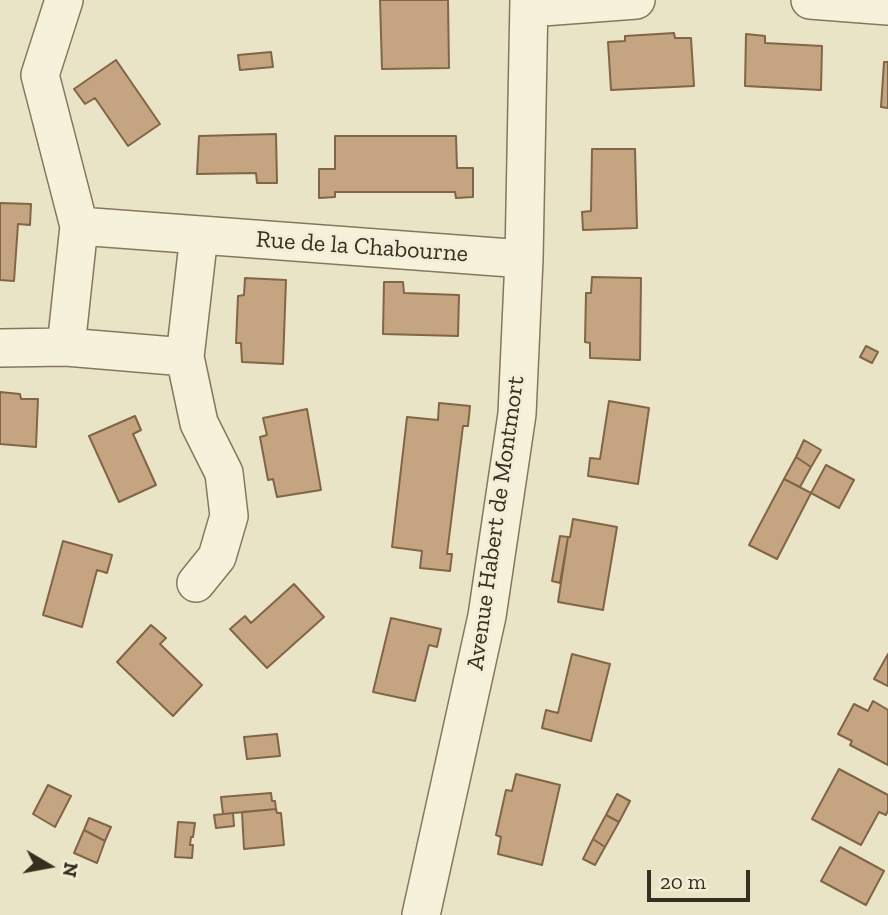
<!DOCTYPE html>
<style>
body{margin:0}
#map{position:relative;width:888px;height:915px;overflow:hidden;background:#eae4c7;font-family:"Zilla Slab",serif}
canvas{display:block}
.north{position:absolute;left:14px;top:831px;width:70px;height:70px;-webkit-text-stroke:5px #f2eed6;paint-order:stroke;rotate:100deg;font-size:19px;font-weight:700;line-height:28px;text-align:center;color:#362e21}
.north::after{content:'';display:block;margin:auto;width:24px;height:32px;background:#362e21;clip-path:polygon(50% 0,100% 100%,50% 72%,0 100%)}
.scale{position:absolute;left:647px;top:870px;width:103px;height:32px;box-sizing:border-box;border:4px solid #362e21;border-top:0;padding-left:9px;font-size:21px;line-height:24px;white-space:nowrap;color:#362e21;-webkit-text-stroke:5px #f2eed6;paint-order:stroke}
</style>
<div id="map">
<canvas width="888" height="915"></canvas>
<div class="north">N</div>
<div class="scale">20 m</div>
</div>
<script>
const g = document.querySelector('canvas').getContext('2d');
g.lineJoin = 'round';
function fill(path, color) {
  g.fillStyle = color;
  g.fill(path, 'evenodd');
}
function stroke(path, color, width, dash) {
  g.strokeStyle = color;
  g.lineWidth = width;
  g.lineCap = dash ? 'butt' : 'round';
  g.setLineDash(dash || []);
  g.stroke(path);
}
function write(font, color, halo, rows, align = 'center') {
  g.font = font + ' "Zilla Slab",serif';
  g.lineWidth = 6;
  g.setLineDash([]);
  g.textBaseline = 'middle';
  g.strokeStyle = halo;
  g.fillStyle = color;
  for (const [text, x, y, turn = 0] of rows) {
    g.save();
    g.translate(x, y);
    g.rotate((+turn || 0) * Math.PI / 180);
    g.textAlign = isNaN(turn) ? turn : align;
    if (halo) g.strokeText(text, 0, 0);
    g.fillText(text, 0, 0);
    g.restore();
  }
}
const building = new Path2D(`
 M380,0H448L449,68L382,69Z
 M674,33L675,38H691L694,86L611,90L608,42L625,41V36Z
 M746,34L765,36V43L822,46L821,90L745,86Z
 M271,52L273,67L240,70L238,55Z
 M116,60L160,124L128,146L95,98L85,104L74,89Z
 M884,62H888V108L881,107Z
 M276,134L277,183H257L256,173L197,174L199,136Z
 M335,136H456L457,168H473V197L456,198L455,192H335V197L319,198V169H335Z
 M592,149H635L637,228L583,230L582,212L591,211Z
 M0,203L31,204L30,225L18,224L14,281L0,280Z
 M592,277L641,278L640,360L590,358V343L585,342L586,293H591Z
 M245,278L286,280L283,364L242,362L241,343H236L238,296L244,295Z
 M384,282H403L404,293L459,295L458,336L383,334Z
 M866,346L878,352L872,363L860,357Z
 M0,392L20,394L21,399H38L36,447L0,444Z
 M609,401L649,408L638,484L588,476L590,458L600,459Z
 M439,403L470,406L468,426H463L447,554H452L450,571L420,568L422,551L392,547L407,417L438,420Z
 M307,409L321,490L277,497L273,479L268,480L260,437L267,435L263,418Z
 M135,416L141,430L133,434L156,485L119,502L89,436Z
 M804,440L821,450L811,467L796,457Z
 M796,457L811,467L800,487L784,479Z
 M826,465L854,480L839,508L811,493Z
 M784,479L811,493L777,559L749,545Z
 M573,519L617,527L603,610L558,602L568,537H570Z
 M560,536L568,537L560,583L552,581Z
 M63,541L112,555L107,573L97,570L82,627L43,615Z
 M294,584L324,617L267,668L230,629L245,616L251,623Z
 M391,618L441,629L437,647L429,645L415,701L373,692Z
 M151,625L166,638L160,644L202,685L173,716L117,662Z
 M572,654L610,664L591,741L542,728L546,710L558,713Z
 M888,654V686L874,679Z
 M873,701L888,710V765L850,745L852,741L838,734L854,704L868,711Z
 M277,734L280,756L247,759L244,737Z
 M839,769L888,795V810L886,815L879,812L861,845L812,819Z
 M516,774L560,785L542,865L498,854L501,837L496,835L506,790L512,791Z
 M48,785L71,796L55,827L33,814Z
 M271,793L272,801H275L276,809L223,814L221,797Z
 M617,794L630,801L619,822L606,815Z
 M276,809L277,813H281L284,845L244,849L242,812Z
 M233,813L234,826L216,828L214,815Z
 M606,815L619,822L605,847L593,839Z
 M89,818L111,827L105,841L84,830Z
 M178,822L195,823L193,837H191L190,845H193L192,858L175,857Z
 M84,830L105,841L97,863L74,853Z
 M593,839L605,847L595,865L583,859Z
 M840,847L884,871L866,905L821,881Z`);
fill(building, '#c5a581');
stroke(building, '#816546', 2);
const street = new Path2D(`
 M64,0L40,75L79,226L66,347
 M810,0L888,6
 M529,8L636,0
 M79,226L524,259
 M0,348L66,347L185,357
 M196,583L217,557L229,516L224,473L199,423L185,357L199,235
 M421,915L487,616L517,414L524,259L529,0`);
stroke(street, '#85775e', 40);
stroke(street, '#f6f1da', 37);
write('24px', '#362e21', '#f2eed6', [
 ["Rue de la Chabourne",362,247,4],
 ["Avenue Habert de Montmort",496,523,-82]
]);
</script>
